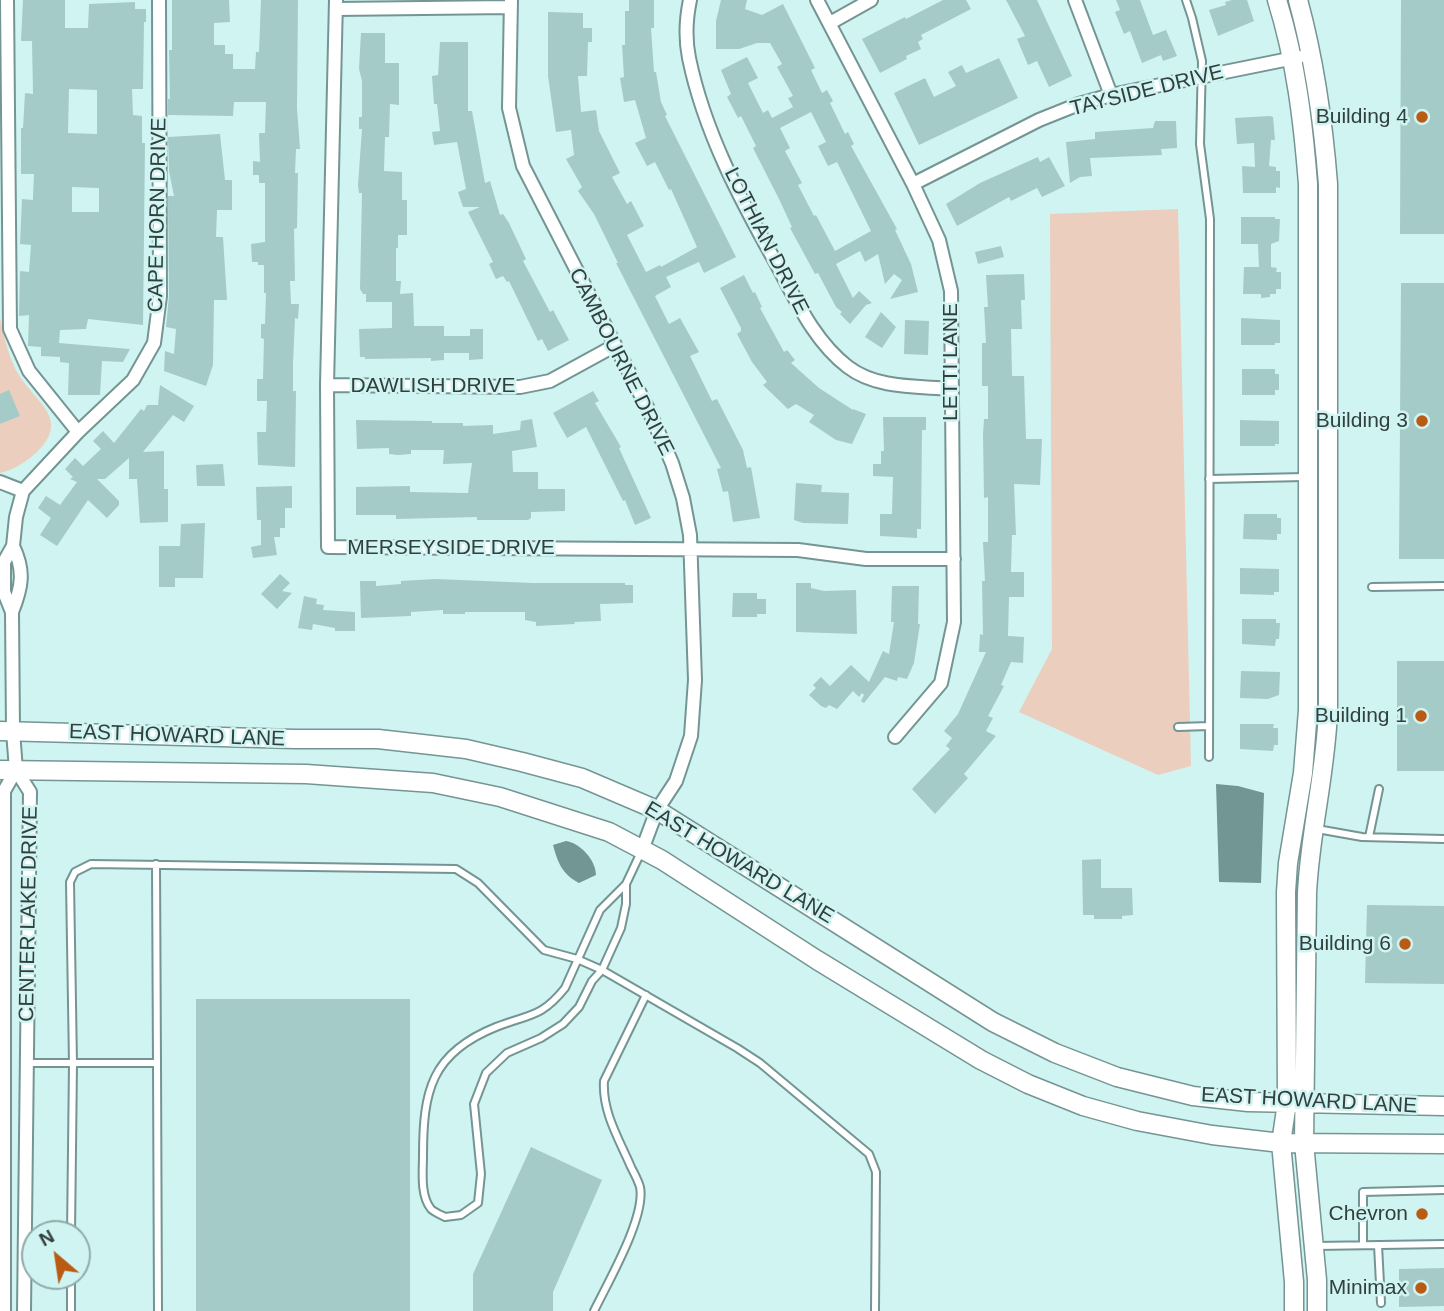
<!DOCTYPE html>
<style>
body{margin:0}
#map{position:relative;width:1444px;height:1311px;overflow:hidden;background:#d0f4f2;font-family:Helvetica,sans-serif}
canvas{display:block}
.north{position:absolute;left:21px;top:1220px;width:70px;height:70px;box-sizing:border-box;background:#d0f4f2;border:2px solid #90acaa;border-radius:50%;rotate:331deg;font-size:19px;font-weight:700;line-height:28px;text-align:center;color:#313f3e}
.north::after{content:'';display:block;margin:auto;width:24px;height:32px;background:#ba5b14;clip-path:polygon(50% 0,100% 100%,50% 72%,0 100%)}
</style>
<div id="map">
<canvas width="1444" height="1311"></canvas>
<div class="north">N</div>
</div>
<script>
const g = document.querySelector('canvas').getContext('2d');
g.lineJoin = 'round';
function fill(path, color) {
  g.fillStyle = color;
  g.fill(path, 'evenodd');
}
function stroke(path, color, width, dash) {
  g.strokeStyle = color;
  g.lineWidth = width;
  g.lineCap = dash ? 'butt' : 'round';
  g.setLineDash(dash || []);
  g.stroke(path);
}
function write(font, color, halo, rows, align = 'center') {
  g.font = font + ' Helvetica,sans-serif';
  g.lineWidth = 5;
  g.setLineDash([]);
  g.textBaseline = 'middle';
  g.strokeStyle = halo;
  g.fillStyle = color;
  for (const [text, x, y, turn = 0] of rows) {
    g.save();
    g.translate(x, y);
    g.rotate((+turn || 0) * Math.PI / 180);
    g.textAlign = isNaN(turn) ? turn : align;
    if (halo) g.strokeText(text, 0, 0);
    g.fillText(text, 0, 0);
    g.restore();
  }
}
fill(new Path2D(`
 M1178,209L1191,766L1158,775L1019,712L1052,649L1050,214Z
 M0,318C4,334 7,351 14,366C29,400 74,416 37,452C27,461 14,470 0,473Z`), '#ebcebe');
fill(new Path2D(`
 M1216,784L1238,786L1264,793L1261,883L1219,882Z
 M566,841C580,843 596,860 596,875L579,883C562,874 558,863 553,845Z`), '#719694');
fill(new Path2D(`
 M23,0H65V28H88L89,4L135,2V9H146V22H144L143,89H132L133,115L142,116V143H145L143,325L88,319L86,329L60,330L59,343L130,349L123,362L102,361L100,395H68L69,363L60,362V357L41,356V347L28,346L29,315L19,316L20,271L29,272L31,245L20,244L22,199L33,200V197L34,174H21V128H23L25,93L33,94L32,41H21ZM69,89L97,90V134L68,133ZM72,187L99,188V212H72Z
 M172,0H229L230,22L214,23V45H225V54H233V69H255L256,52H259L261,0H298L297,108L300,149H296L295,173H298L297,228L294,229L295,281H290L291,304H299L298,319L295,318L293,364V391H296L295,467L258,465L257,432H266L267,401H257V379H263L264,339L261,338V324H265L266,293H264V265H258V262H252L251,244L265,242V183H259V175H253V161L260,162L259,133H265L266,102H234L233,116L168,115V99H170L169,50H172Z
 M629,0H654V28H651L654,72H656L661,102L667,115L665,116L736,257L704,273L699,262L666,277L671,287L655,296L669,324L680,318L699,352L690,356L712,401L717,399L743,450L747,468L751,467L760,518L733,522L728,491L723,492L717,469L721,468L616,263H618L594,214L578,191L582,187L566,159L574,155L571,130L556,132L548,76V12L583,13V28H592V42H588L587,76H578L581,112L596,110L599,131L620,173L612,177L627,204L631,201L644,226L627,235L646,272L660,265L661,267L697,247L671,189L669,190L655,162L647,166L635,143L646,138L635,100L624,102L620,78L624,77L622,45H625V11H629Z
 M721,0H747L745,9L762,15L783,4L815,68L811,70L822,93L827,90L833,101L830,103L845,134L848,132L854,144L851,146L897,229L895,230L911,264L918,292L890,299L902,280L894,274L885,284L878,254L865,262L860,251L836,264L853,298L859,291L872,303L866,305L850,324L840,314L842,312L836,307L818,273L815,274L790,228L792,227L779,199L753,148L756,146L741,116L738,118L727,97L731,94L721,70L747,57L758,78L748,83L763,113L768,110L772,118L793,107L788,98L793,96L777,67L782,64L770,43H757L739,49H716V21ZM811,112L826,142L818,146L828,166L837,162L871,231L835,251L816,215L814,216L798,185L802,183L785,151L790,148L780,128Z
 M943,0H966L971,9L921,35L923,39L918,42L921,49L906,56L907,59L880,73L862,39L905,17L906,19Z
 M1006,0H1037L1072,76L1049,87L1037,61L1028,65L1017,39L1025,36Z
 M1116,0H1140L1153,35L1166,30L1177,56L1163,61L1161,55L1142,63L1130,31L1124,34L1115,12L1120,10Z
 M1232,0H1247L1254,21L1218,36L1209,10L1226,5L1225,2Z
 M1401,0H1444V234H1400Z
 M361,33H385V63H399V105L390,104L389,137H385L384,171L402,172V200H407V235H398V248H396V281H401L400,294L413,293L414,326H444V336H470V329H483V359L469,360V353H444V360L431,361V358L365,359V357H360L359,329L392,328V302H366V294H363L360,289L362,193H359L358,185L362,129H359V117H362V81L359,69Z
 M440,42H468V111H472L485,183L490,181L500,215L503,214L509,223L526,259L523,261L550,312L553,310L569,340L548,351L542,339L538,341L509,281L507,282L503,276L496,279L489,264L493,262L468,212L480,207H463L458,192L466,189L457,142L434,145L432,132L440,131L437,104H434L432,76L438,75Z
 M999,58L1018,98L919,145L894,93L925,78L934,97L956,86L948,72L962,65L966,73Z
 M1270,116L1273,117L1275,140H1271L1269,166L1276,167V171H1280V188L1276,187V193H1243L1242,166L1255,167L1254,143L1237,144L1235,118Z
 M1155,121H1176L1177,148L1161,149L1162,155L1090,158L1092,176L1080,177L1070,183L1066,142L1095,139V132L1153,128Z
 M220,134L225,180H232V210H217L216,237H223L227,300H214L213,365L206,386L164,371L165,351L174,354L176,329L166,327L169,296L168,196H174L169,171L168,137Z
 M1038,157L1040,162L1049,157L1065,186L1042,197L1037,188L1011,201L1009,197L957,226L946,204L980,183Z
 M1241,217H1275V219H1280L1279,241L1271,244V267L1277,268L1276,272H1281V289H1276V294H1270V297L1261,298V294H1243L1244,267H1259L1258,244H1241Z
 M1001,246L1004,257L978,264L975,252Z
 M1024,274L1025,300H1021L1022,329H1011L1012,376H1024L1026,439H1042L1040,485L1014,484L1016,535H1012L1011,572H1024V597H1009L1008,636L1024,637L1023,663L1011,662L1001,685L1004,686L988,716L993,718L986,731L996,736L964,774L968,778L935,814L912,789L950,749L946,746L952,738L944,731L958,714L986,652H979L980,634L983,635L982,581H985L983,542H988V497L984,498L983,434L984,419H988V386H982V343H986L984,307H988L986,275Z
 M744,275L753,293L755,292L762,307L760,308L784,352L787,350L795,360L791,363L819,388L853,410V409L866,414L852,444L836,440L809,422L814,415L796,404L788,409L763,385L767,382L752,362L737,334L741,331V328L720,288Z
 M1401,283H1444V559H1399Z
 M881,312L896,327L882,348L865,337Z
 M1241,318L1280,320V343H1275V345H1241Z
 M905,320L929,321L928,355L904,354Z
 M1242,369H1275V374H1279V390H1275V395H1242Z
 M160,385L194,406L184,422L173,415L143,452L164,451V489H168V522L140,523L137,479H129V458L105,479H97L119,501V505L107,518L88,500L57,546L40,535L51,518L38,508L46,496L60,505L77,482L70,479L73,477L65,469L75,458L83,466L101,449L93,441L103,431L114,443L141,409L144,411L147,405H158Z
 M9,390L20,416L0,424V394Z
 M593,391L599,401L595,403L621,447L619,448L651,518L635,525L625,500L623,501L586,427L567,438L553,413Z
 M883,417H926V430H922L921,529H917V538L880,536V514H892L893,477L873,476V464H881V451H884Z
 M532,419L537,447L512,451L513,472H538V489H565V511L531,512V518L528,520H477V517L396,519V515H356V487L410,486V492L468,493L472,463L443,464L444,450H411V454L398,455L389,454V448L357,449L356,420L432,421V423H463V426L493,425V434L520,430L521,421Z
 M1240,420L1279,421V444H1275V446H1240Z
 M223,464L225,486H197L196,465Z
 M796,483L822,485L821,492L849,493L848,524L803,523L794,520Z
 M292,486V508H285V528H280V537H274L277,555L253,558L251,547L261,545V520H257L256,487Z
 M1244,514H1277V518H1281V534H1277V540L1243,539Z
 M205,523L203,578H175V587H159V546H180L181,524Z
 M1240,568L1279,569V592H1274V595L1240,594Z
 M280,574L290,583L282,591L292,593L277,609L261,594Z
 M435,579L533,583H625V585H633V603L600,604L601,621L574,622L575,624L536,626V622L525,620V612H465V614H443V610L411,612V616L361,618L360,581H376V586L401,584V581Z
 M796,583H811V588L824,591L856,590L857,634L796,632Z
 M892,586H919L918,624H920L914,663L907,679L898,677L897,681L885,677L864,703L861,701L864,695L862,693L859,697L853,691L837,709L829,705L826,708L821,706L809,695L816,688L813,685L821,677L830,686L851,665L869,682L883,651L889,654L894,622H891Z
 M733,593H757V599H766V614H757V617H732Z
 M304,596L317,599L316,604L324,605L323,610L355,612V631H335V628L313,624L312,630L298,628Z
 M1242,619H1276V623H1280L1279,639H1276L1275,646L1242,644Z
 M1397,661H1444V771H1397Z
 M1241,671L1280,672L1279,695L1268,699L1240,698Z
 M1240,724H1274L1273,728H1278V745H1274L1273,751L1240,749Z
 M1101,859V888H1132L1133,915L1122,916V919H1094V915H1083L1082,860Z
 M1367,905L1444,906V984L1365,983Z
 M196,999H410V1311H196Z
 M531,1147L602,1180L553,1292V1311H473V1274Z
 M1444,1268V1306L1399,1307V1269Z`), '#a4cbc8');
const lane = new Path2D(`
 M1186,0L1192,18L1202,61L1200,144L1210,219L1209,757
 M1209,479L1305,477
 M1372,587L1444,586
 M1178,727L1209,726
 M1317,829L1362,837L1444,839
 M1369,837L1379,789
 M156,864L157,1063
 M626,884V904L621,928L602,970L592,981L579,1007L563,1024L541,1038L507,1053L486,1073L474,1104L481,1174L478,1203L461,1215L445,1217C441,1215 434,1212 431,1209C420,1195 423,1172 423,1156C423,1091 431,1053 496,1027C529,1014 541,1018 565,988L600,910L626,884L642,850
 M26,1063H157L158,1311
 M71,1234L73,1064L70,882L75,872L91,864L456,869L478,883L544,950L577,959L602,970L737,1048L760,1063L869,1154L876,1172L875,1311
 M1363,1245V1192L1444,1190
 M1378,1245L1381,1303
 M1316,1246L1444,1244
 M71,1276V1311
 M594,1311C608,1282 646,1217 640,1187C638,1180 634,1173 631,1167C619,1139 602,1112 604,1081L646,995`);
const street = new Path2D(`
 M7,0L10,329L29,371L78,432
 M336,0L327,385L328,547L798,550L866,559H954
 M511,0L509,108L523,166L650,413L672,463L683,498L690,535L695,680L691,736L676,781L657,810L642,850
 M690,0C686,19 685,38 689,58C704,131 740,199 776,263C796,300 814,341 848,367C877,389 917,386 951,389
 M817,0L913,184L939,240L951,291L954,622L941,683L895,737
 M1075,0L1111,95
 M336,9L510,7
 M830,23L871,0
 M913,184L1039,120L1079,104L1111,95L1299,57
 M327,385L520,387L550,381L614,346
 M0,482L23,491
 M12,612C22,587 25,571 13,546
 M4,1311V791L16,770
 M24,1311L30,792L16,770L13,731L12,612L4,592V562L13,546L16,517L23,491L78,432L133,380L154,343L160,296L159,0`);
const secondary = new Path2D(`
 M1277,0C1296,61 1303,121 1308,184V710L1303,773L1288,863L1286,892L1287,1103L1281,1143L1294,1282V1311
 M1298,0C1315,62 1323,120 1328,184V710C1326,772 1310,831 1307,893L1304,1143L1317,1280V1311
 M0,731L295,739H378L466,749L522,762L582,778L657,810L993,1022L1055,1053L1117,1077L1193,1096L1248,1102L1444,1106
 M0,770L306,774L433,783L500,797L609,832L662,860L817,960L981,1060L1028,1084L1083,1106L1137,1121L1212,1135L1281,1143L1444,1144`);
stroke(lane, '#749593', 10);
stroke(street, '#749593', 16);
stroke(secondary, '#749593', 21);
stroke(lane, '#fff', 6);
stroke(street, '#fff', 12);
stroke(secondary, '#fff', 18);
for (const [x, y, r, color] of [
 [1422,117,7,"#ba5b14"],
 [1422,421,7,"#ba5b14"],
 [1421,716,7,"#ba5b14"],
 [1405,944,7,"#ba5b14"],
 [1422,1214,7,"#ba5b14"],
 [1421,1288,7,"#ba5b14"]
]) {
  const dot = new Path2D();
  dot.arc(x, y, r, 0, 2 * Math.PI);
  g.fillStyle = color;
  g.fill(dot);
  stroke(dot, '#d0f4f2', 2.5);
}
write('21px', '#313f3e', '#d0f4f2', [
 ["TAYSIDE DRIVE",1147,91,-14],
 ["CAPE HORN DRIVE",158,215,-89],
 ["LOTHIAN DRIVE",766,241,63],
 ["CAMBOURNE DRIVE",621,362,63],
 ["LETTI LANE",951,362,-90],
 ["DAWLISH DRIVE",433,386],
 ["MERSEYSIDE DRIVE",451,548],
 ["EAST HOWARD LANE",177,736,2],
 ["EAST HOWARD LANE",739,863,31],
 ["CENTER LAKE DRIVE",29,914,-89],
 ["EAST HOWARD LANE",1309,1101,3]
]);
write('21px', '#313f3e', '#d0f4f2', [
 ["Building 4",1408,117],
 ["Building 3",1408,421],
 ["Building 1",1407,716],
 ["Building 6",1391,944],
 ["Chevron",1408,1214],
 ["Minimax",1407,1288]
], 'right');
</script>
